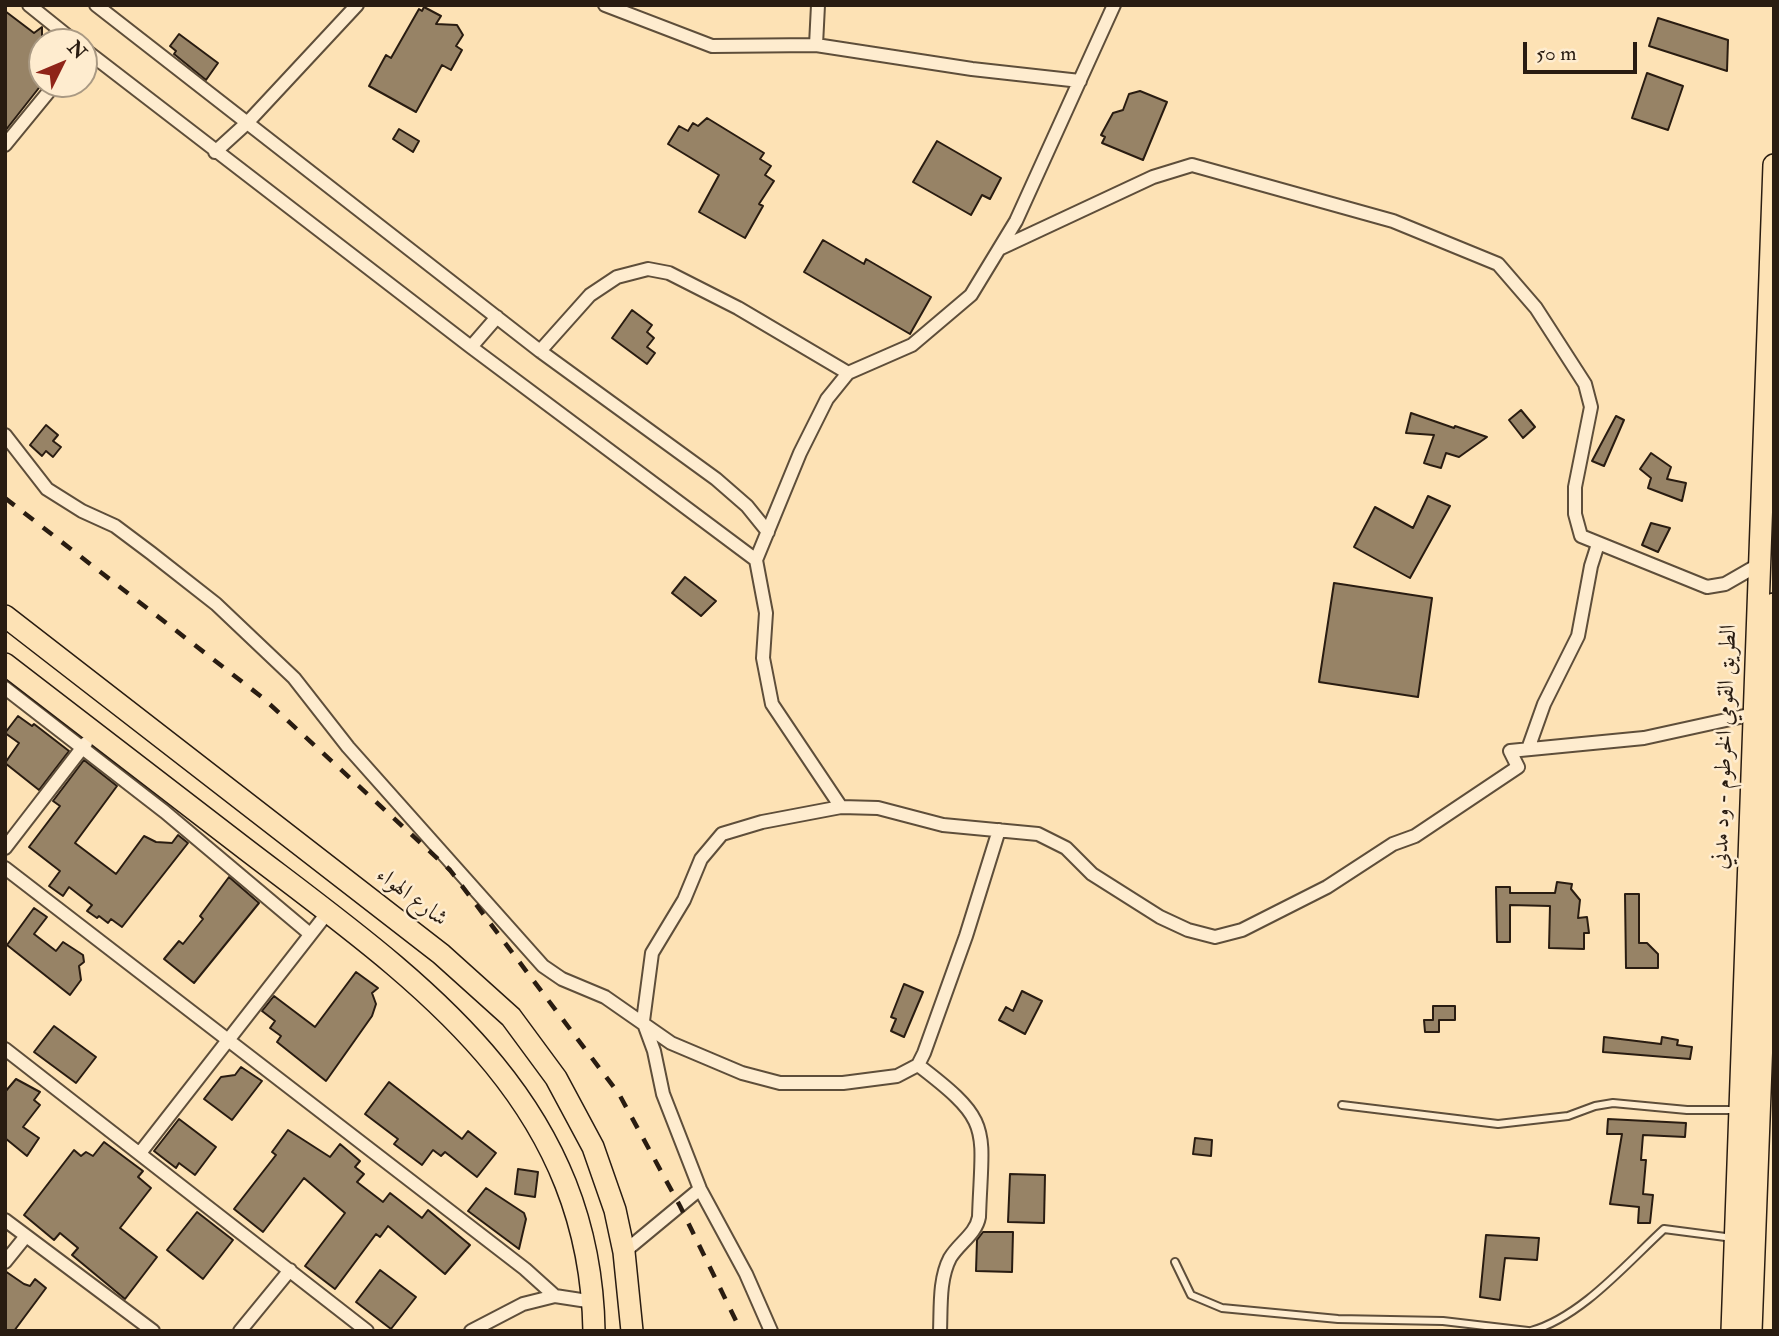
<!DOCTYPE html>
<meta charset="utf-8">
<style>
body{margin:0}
#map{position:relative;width:1779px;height:1336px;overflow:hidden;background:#fde2b5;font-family:"IM FELL Double Pica",serif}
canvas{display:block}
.frame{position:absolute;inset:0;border:7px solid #291c11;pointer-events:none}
.north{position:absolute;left:28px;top:28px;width:70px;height:70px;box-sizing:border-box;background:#feeccf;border:2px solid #a99983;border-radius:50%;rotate:47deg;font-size:19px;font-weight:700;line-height:28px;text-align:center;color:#291c11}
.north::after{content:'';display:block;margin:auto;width:24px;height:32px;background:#8f2418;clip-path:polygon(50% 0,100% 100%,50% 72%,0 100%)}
.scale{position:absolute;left:1523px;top:42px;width:114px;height:32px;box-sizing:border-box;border:4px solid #291c11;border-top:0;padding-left:9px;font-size:21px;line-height:24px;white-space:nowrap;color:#291c11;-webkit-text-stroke:5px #feeccf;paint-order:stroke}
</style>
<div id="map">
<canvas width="1779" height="1336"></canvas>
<div class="frame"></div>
<div class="north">N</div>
<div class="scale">50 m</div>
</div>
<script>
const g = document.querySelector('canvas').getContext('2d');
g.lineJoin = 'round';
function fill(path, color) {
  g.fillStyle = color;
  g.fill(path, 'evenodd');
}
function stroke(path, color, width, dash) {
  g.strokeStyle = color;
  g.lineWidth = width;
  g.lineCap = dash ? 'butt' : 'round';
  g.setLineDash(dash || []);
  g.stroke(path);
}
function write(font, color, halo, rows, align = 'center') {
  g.font = font + ' "IM FELL Double Pica",Amiri,serif';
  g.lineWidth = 5;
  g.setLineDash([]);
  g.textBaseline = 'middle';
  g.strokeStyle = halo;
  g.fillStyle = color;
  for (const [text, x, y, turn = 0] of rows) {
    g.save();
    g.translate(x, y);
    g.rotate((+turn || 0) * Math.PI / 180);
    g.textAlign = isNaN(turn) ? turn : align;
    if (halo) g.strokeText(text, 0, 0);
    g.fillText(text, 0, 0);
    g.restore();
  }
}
const building = new Path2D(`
 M424,7L441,16L436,24L457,25L463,35L456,46L462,50L451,70L442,65L416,112L369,86L386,55L391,58L419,9L422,11Z
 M5,11L34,33L42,27V84L5,131Z
 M1658,18L1728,40L1727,71L1649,46Z
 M179,34L218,63L206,80L174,54L176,51L170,46Z
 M1647,73L1683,86L1668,130L1632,118Z
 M1140,91L1167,102L1143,160L1102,143L1105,137L1101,135L1113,113L1123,110L1129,94Z
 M707,118L764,153L760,159L771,166L765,175L774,181L759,204L763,206L745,238L699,212L719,175L668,144L679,126L688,131L693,123L698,126Z
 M399,129L419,141L413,152L393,139Z
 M937,141L1001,178L990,199L982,195L971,215L913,182Z
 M823,240L864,264L866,259L931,297L910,334L804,272Z
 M632,310L652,325L647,332L654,338L647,347L655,353L647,364L612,338Z
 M1521,410L1535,427L1523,438L1509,420Z
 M1411,413L1454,428L1455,426L1487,437L1459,457L1446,453L1441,468L1430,465L1424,463L1434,435L1406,433Z
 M1616,416L1624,420L1604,466L1592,461Z
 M46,425L58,435L53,441L61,447L53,457L46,451L42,456L30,445Z
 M1651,453L1671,467L1667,479L1686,483L1682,501L1648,488L1651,478L1640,469Z
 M1428,496L1450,506L1410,578L1354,547L1375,507L1413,528Z
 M1651,523L1670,528L1658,552L1642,545Z
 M685,577L716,601L701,616L672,593Z
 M1334,583L1432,598L1418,697L1319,682Z
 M18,716L32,726L34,724L69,751L39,790L5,763L19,743L5,733Z
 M84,760L117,786L75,843L116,874L144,836L156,842L172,843L178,835L188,843L122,927L111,919L108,923L99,916L97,918L87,911L92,905L69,887L63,896L49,886L60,871L29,847L60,806L53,801Z
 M229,877L259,903L194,983L164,959L179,941L183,944L203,919L200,916Z
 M1557,882L1572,884L1571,889L1580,900L1578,918L1587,917L1589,933H1584V949L1549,948L1550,906L1510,905V942H1497L1496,887H1510V893H1555Z
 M1625,894H1639V943H1647L1658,954V968H1626Z
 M34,908L47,917L34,934L56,951L63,942L83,955L84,962L79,966L81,980L70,995L7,945Z
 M356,972L378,988L372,993L376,1004L372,1016L326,1081L277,1042L281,1036L270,1028L275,1021L262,1011L274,996L315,1027Z
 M904,984L923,992L904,1037L891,1031L896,1019L891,1017Z
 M1022,991L1042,1001L1025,1034L999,1020L1006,1007L1013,1011Z
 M1433,1006H1455V1020H1439V1032H1425L1424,1020H1433Z
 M54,1026L96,1057L76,1083L34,1052Z
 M1604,1037L1661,1044L1662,1037L1678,1040L1677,1045L1692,1047L1690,1059L1603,1052Z
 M241,1067L262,1081L232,1120L204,1099L221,1077L235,1075Z
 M16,1079L40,1092L34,1100L40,1105L23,1127L39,1138L27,1156L5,1138V1092Z
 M389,1082L462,1139L468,1131L496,1153L477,1177L445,1152L441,1156L433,1150L422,1165L394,1144L398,1139L365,1114Z
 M179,1119L216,1147L195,1175L179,1163L176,1168L154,1151Z
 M1608,1119L1686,1123L1685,1137L1643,1135L1641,1160H1646L1643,1194L1653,1195L1650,1223H1638L1639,1207L1610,1204L1622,1134H1607Z
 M288,1130L330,1157L340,1144L360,1161L355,1167L364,1174L357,1182L383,1202L390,1193L422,1218L428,1210L470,1245L445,1274L388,1226L380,1237L376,1234L335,1289L305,1266L345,1213L304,1178L263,1232L234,1209L276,1155L272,1152Z
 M1195,1138L1212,1140L1211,1156L1193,1154Z
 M104,1142L143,1171L138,1177L151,1188L120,1228L157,1257L125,1299L72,1255L78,1248L60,1233L54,1240L24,1215L74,1150L81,1156L86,1152L93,1156Z
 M518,1169L538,1172L535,1197L515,1194Z
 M1010,1174L1045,1175L1044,1223L1008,1222Z
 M486,1188L524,1213L526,1219L519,1249L468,1211Z
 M197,1212L233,1240L203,1279L167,1250Z
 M983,1232H1013L1012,1272L976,1271L977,1240Z
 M1486,1235L1539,1238L1537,1260L1505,1258L1500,1300L1480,1297Z
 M380,1270L416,1297L391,1329L356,1302Z
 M5,1271L24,1284L30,1286L35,1279L46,1288L14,1331H5Z`);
fill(building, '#978366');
stroke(building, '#291c11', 2);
const service = new Path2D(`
 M1342,1105L1498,1124L1568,1116L1595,1106L1613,1103L1687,1110H1735
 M1175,1262L1191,1295L1222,1308L1338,1319L1443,1321L1528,1331
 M1531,1331C1581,1317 1626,1264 1664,1229L1733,1238`);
const minor = new Path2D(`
 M29,5L75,42
 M96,5L540,351L716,479L747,506L768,532
 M605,5L712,46L816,45L972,69L1080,81
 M816,45L818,5
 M84,49L471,347L756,560
 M5,145L55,84
 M215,152L248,122L357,5
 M1001,248L1153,177L1192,165L1393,221L1498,264L1536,308L1585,384L1591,407L1575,487V514L1581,536L1707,587L1725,584L1758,565
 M471,347L497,317
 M540,351L590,295L617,277L648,269L669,273L738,308L848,373
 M5,435L47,489L82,511L115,526L151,553L216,604L294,678L348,747L543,966L562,979L605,997L671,1043L742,1073L780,1083H843L897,1076L918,1065L924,1053L966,936L999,830
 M5,688L165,812L310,934
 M1528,749L1544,704L1578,636L1591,566L1598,544
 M841,807L772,704L763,658L766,613L756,560L800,453L827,399L848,373L912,345L971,295L1016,221L1114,5
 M5,848L86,743
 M5,868L525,1269L555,1296
 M5,1049L367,1331
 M918,1065C994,1123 982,1126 979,1217C976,1234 959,1243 950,1258C939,1279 941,1307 940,1331
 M140,1153L328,912
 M5,1220L153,1331
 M624,1252L700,1189
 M5,1262L26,1236
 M240,1331L290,1270
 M471,1331L523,1304L555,1296L594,1302
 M771,1331L746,1274L700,1189L663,1094L654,1051L643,1021L652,953L684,900L701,859L722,834L762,822L841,807L878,808L943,825L1038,834L1066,848L1092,874L1160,917L1188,930L1215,937L1242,930L1327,887L1393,844L1415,836L1518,767L1510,751L1644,738L1758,713`);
const primary = new Path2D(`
 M5,616L441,954L511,1017L556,1078L593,1147L615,1210L624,1252L632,1331
 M5,664C86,726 167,789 248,851C417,980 590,1096 594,1331`);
const trunk = new Path2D(`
 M1732,1331L1774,165
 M1751,1331L1771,801L1774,604`);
stroke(service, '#5e4e3a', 10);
stroke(minor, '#5e4e3a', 16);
stroke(primary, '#291c11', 24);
stroke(trunk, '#291c11', 24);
stroke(service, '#feeccf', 6);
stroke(minor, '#feeccf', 12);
stroke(primary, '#fde2b5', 21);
stroke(trunk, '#fde2b5', 21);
stroke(new Path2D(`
 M5,498L263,698L450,870L619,1094L680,1206L741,1331`), '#291c11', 4.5, [12, 12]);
write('23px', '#291c11', '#feeccf', [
 ["الطريق القومي الخرطوم - ود مدني",1726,747,-88],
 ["شارع الهواء",411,898,37]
]);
</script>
